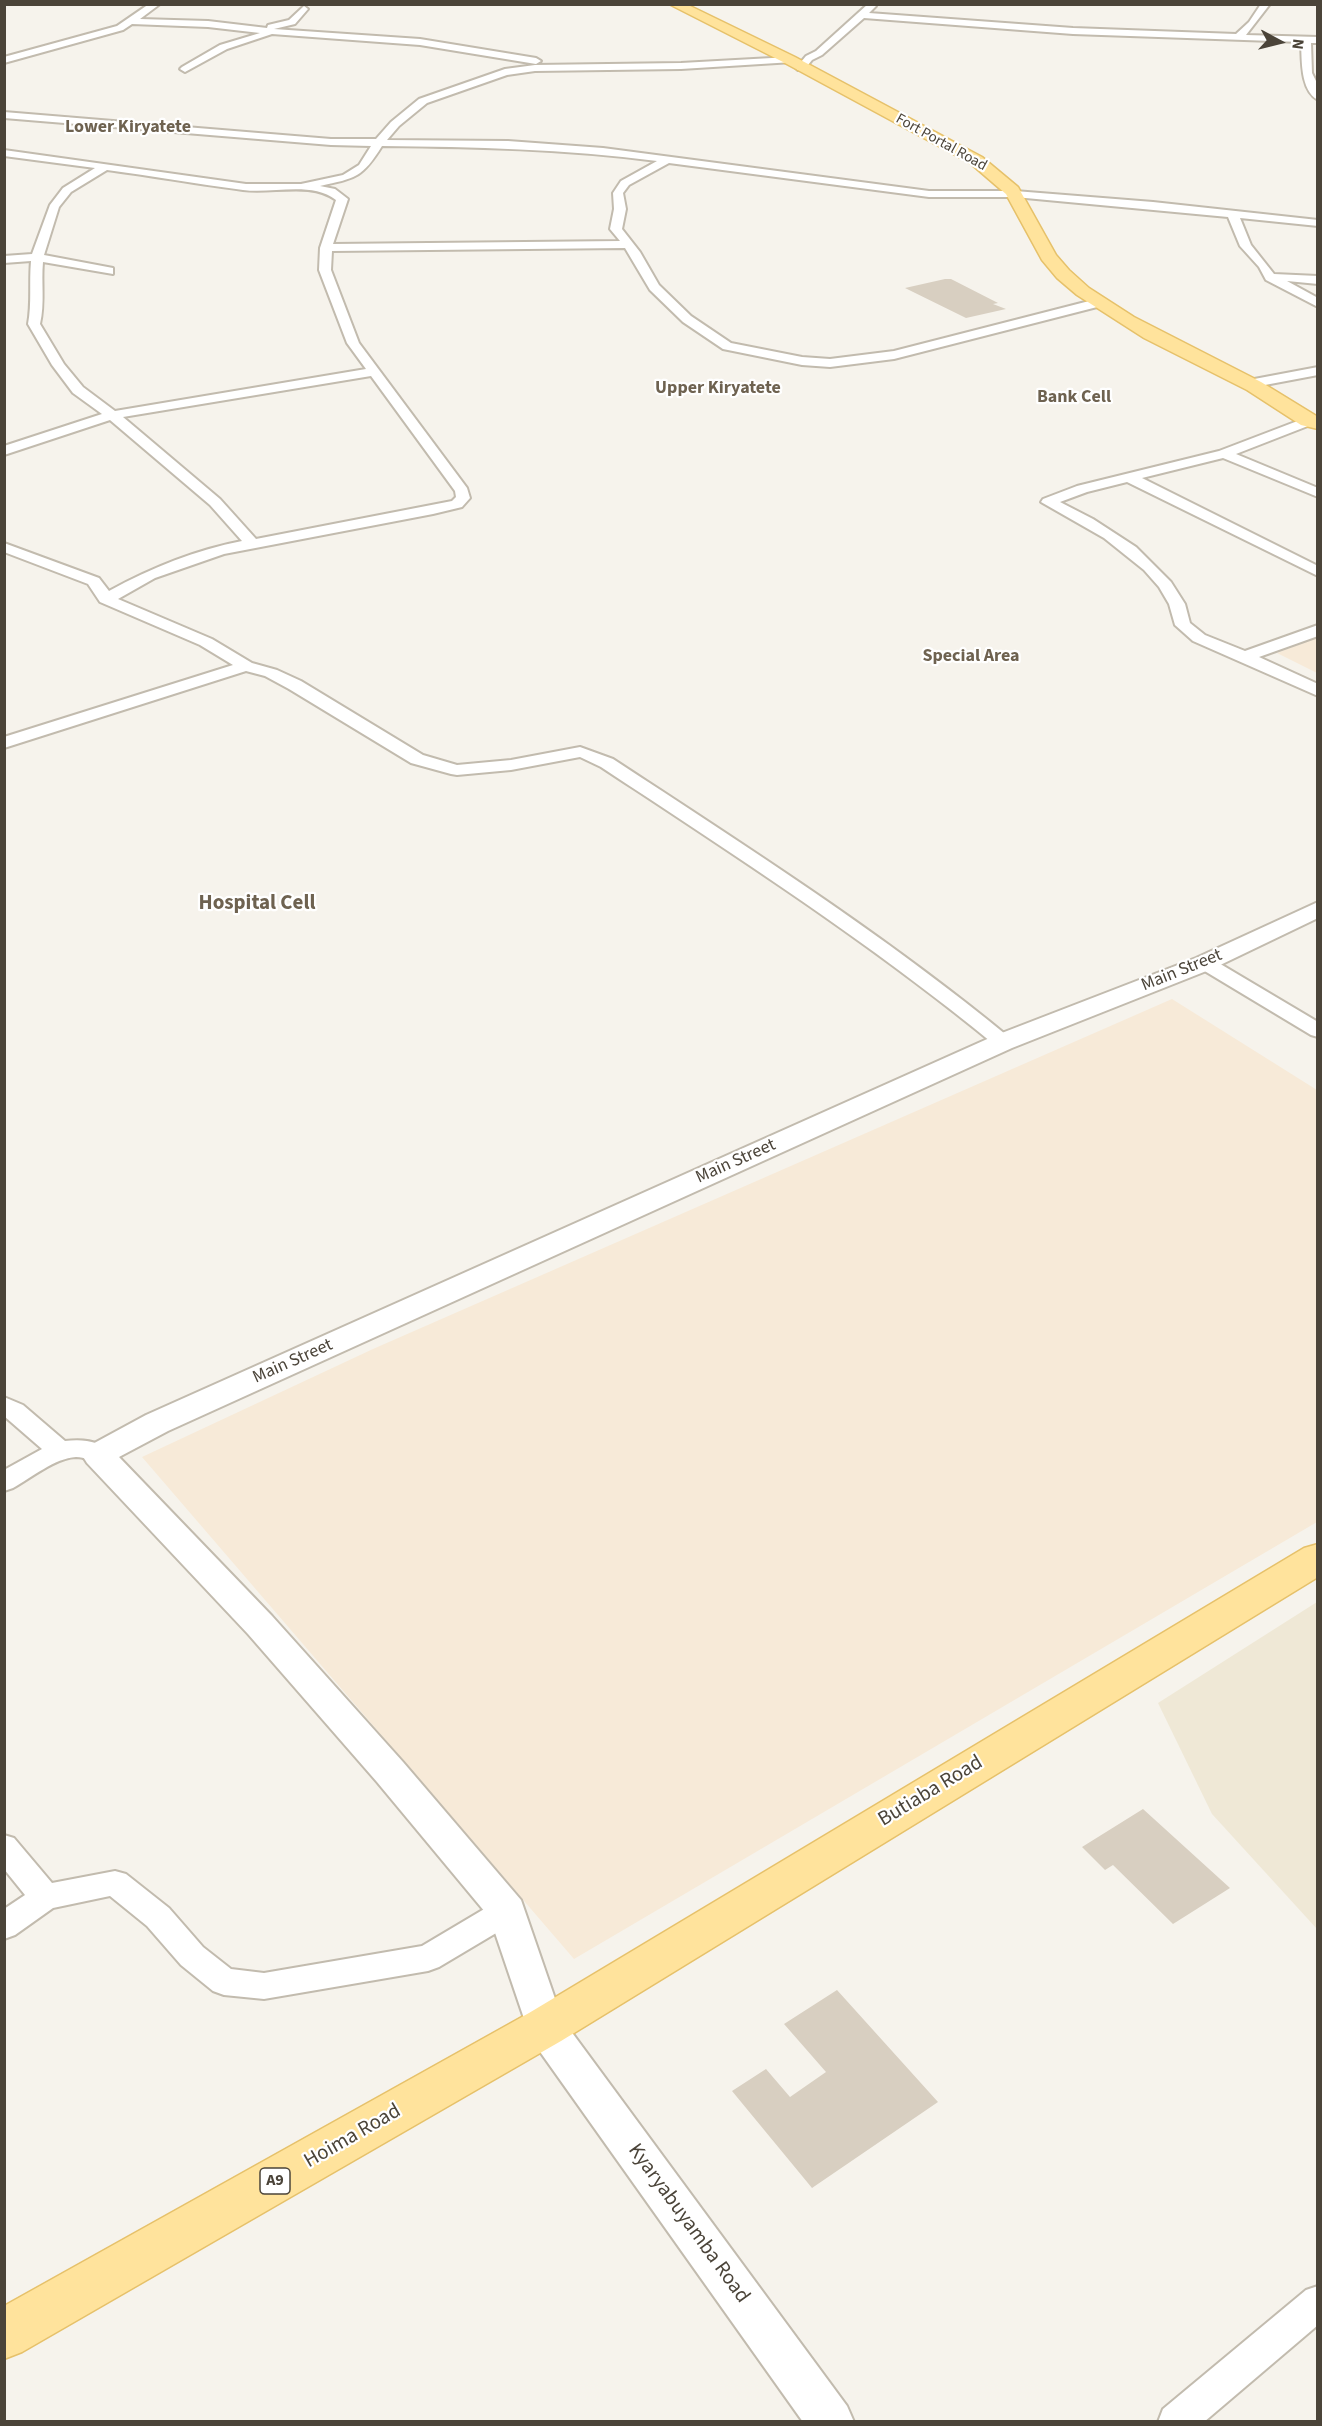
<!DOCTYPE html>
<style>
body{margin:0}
#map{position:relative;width:1322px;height:2426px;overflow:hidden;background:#f6f3ec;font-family:"Source Sans 3",sans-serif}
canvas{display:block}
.frame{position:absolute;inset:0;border:6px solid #4b4439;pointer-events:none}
.north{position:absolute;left:1250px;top:12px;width:60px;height:60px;-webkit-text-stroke:4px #fff;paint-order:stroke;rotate:97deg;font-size:16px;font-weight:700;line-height:24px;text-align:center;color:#4b4439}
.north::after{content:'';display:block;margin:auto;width:21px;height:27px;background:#4b4439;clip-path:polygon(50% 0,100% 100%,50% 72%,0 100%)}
</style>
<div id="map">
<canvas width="1322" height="2426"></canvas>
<div class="frame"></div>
<div class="north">N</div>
</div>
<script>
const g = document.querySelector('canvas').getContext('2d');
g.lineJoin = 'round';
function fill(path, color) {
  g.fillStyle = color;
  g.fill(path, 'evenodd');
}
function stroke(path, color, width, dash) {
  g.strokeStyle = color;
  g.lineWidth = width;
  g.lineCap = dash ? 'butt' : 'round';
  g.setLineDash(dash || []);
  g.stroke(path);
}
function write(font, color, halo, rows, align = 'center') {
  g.font = font + ' "Source Sans 3",sans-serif';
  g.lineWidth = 4.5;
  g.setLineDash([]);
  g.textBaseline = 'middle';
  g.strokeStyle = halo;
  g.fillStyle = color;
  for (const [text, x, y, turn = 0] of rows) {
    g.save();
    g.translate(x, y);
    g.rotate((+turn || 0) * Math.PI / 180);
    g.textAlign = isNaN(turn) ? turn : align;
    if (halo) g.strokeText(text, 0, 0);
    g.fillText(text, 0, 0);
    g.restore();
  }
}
fill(new Path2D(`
 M1317,637V673L1277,653Z
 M1172,999L1317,1090V1522L574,1959L142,1457L373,1349Z`), '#f7ead8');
fill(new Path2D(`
 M1317,1602V1929L1212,1814L1158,1703Z`), '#efe8d6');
fill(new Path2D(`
 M945,279H951L998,303L993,304L1006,309L966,318L905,288Z
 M1143,1809L1230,1888L1173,1924L1113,1865L1105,1870L1082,1847Z
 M837,1990L938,2102L812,2188L732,2091L766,2069L790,2097L826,2072L784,2024Z`), '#d8cfc1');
const minor = new Path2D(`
 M149,4H160L140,19L208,21L267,28L268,25L289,20L304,6L308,9L295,24L274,29L420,39L536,58L541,61L536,64L420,45L272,34L227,49L185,72L180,69L182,67L220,45L260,33L208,27L132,24L123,30L4,63V57L117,26Z
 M868,4L876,6L869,13L1073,28L1236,34L1249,22L1261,4H1270L1246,35L1318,37V43H1311L1312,73L1318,85V100C1300,90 1302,60 1301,42L1073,34L864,18L822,55L812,60L804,70H798L796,68L806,56L816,51Z
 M790,57L793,58V62L681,69L535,71L507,75L427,103L399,126L387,140L508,141L603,148L929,191H1015L1153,202L1318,220V226L1240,218L1251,245L1274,274L1318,276V284L1287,281L1318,298V307L1266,280L1259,267L1240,246L1228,217L1015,197H929L669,163L629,185L623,193L626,209L622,229L640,252L659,285L691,316L731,343L802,357L830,359L894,351L1097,299L1103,303L1101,306L894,359L830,367L802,365L723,349L683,322L650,290L625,248L332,251L331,270L359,343L467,488L470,498L462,507L433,514L224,554L155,578L118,599L212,639L252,663L277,670L301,681L423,755L457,765L511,760L580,747L613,759C749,848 885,935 1010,1038L1013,1042L1010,1046L1003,1048L996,1046C871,943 736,856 601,767L580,757L511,770L457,775L451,774L411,763L289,689L265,676L246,671L4,748V737L233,665L200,645L100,602L88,584L4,552V543L99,578L109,591C151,568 195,550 242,541L210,505L110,420L4,455V446L102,414L73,393L52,365L28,324C32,303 29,283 31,261L4,263V256L32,254L50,205L63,188L95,168L4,156V150L246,184H301L343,175L359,165L371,146L331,145L4,118V112L331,139H376L391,122L419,99L505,69L535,65L681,63ZM382,146C474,147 565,149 657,161L621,181L613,193L614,209L610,229L620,241L333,244L348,199L335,189L320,186C356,178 362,178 382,146ZM107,170C152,176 197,184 243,190C273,194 311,181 336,200L320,248L319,270L347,343L366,369L115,411L83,387L64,364L40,324C45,303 41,283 43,262L113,274V268L44,255L59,207L71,192ZM371,376L455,491L456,497L452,501L256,539L220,499L123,417Z
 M1318,367V375L1249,388L1242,384L1249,380Z
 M1308,417L1315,421L1313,424L1236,454L1318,488V497L1223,458L1142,478L1318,566V576L1127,482L1087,492L1060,502L1093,519L1136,547L1171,582L1185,604L1190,623L1205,635L1245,651L1318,625V636L1259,657L1318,684V696L1193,641L1175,625L1169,604L1159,587L1144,570L1104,538L1041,502L1043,499L1077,486L1219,451Z
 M1205,957L1212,959L1318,1022V1037L1311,1035L1198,967L1195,963L1198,959Z
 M4,1397L23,1405L65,1441C81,1439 102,1440 111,1455L107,1461C92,1465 88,1457 76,1457C55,1458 31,1478 13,1488L4,1491V1470L42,1449L4,1416Z
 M4,1835L14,1838L52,1883L115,1871L126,1874L169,1908L203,1947L231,1969L264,1973L422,1946L496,1902L507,1898L518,1902L522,1911L518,1920L439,1967L428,1971L264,1999L224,1995L213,1991L181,1965L147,1926L110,1896L53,1908L15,1935L4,1939V1909L25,1895L4,1869Z
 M1318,2286V2325L1204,2422H1158L1163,2409L1306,2290Z`);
const tertiary = new Path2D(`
 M1318,902V918L1214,968L1012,1048L168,1431L119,1457L272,1616L403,1762L521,1900L562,2019L847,2406L854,2422H803L531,2039L490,1918L377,1782L248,1634L87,1463L82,1455L87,1447L146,1415L994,1036L1196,958Z`);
const primary = new Path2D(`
 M669,4H686L795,57L982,157L1018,187L1056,255L1069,270L1089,288L1134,317L1261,382L1318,417V429L1301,425L1247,390L1144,338L1077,295L1057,278L1042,260L1006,194L970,163L785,63Z
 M1318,1544V1577L561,2041L22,2352L4,2359V2306L529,2013L1304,1548Z`);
stroke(minor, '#c2bbae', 4);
stroke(tertiary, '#c2bbae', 4);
stroke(primary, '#e6c16a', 3);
fill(minor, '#fff');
fill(tertiary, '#fff');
fill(primary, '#ffe39c');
write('15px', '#4b4439', '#fff', [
 ["Fort Portal Road",941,143,29]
]);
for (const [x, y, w] of [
 [275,2181,30]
]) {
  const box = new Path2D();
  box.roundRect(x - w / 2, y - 13, w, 26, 4.5);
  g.fillStyle = '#fff';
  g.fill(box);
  stroke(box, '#4b4439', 1.5);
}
write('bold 16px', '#4b4439', null, [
 ["A9",275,2181]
]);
write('bold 18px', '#6e6250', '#fff', [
 ["Lower Kiryatete",128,128],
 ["Upper Kiryatete",718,389],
 ["Bank Cell",1074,398],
 ["Special Area",971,657]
]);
write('18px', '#4b4439', '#fff', [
 ["Main Street",1182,971,-22],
 ["Main Street",736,1162,-24],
 ["Main Street",293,1362,-24]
]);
write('bold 21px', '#6e6250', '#fff', [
 ["Hospital Cell",257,904]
]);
write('21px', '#4b4439', '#fff', [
 ["Butiaba Road",931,1792,-31],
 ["Hoima Road",353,2137,-30],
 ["Kyaryabuyamba Road",688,2224,54]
]);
</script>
